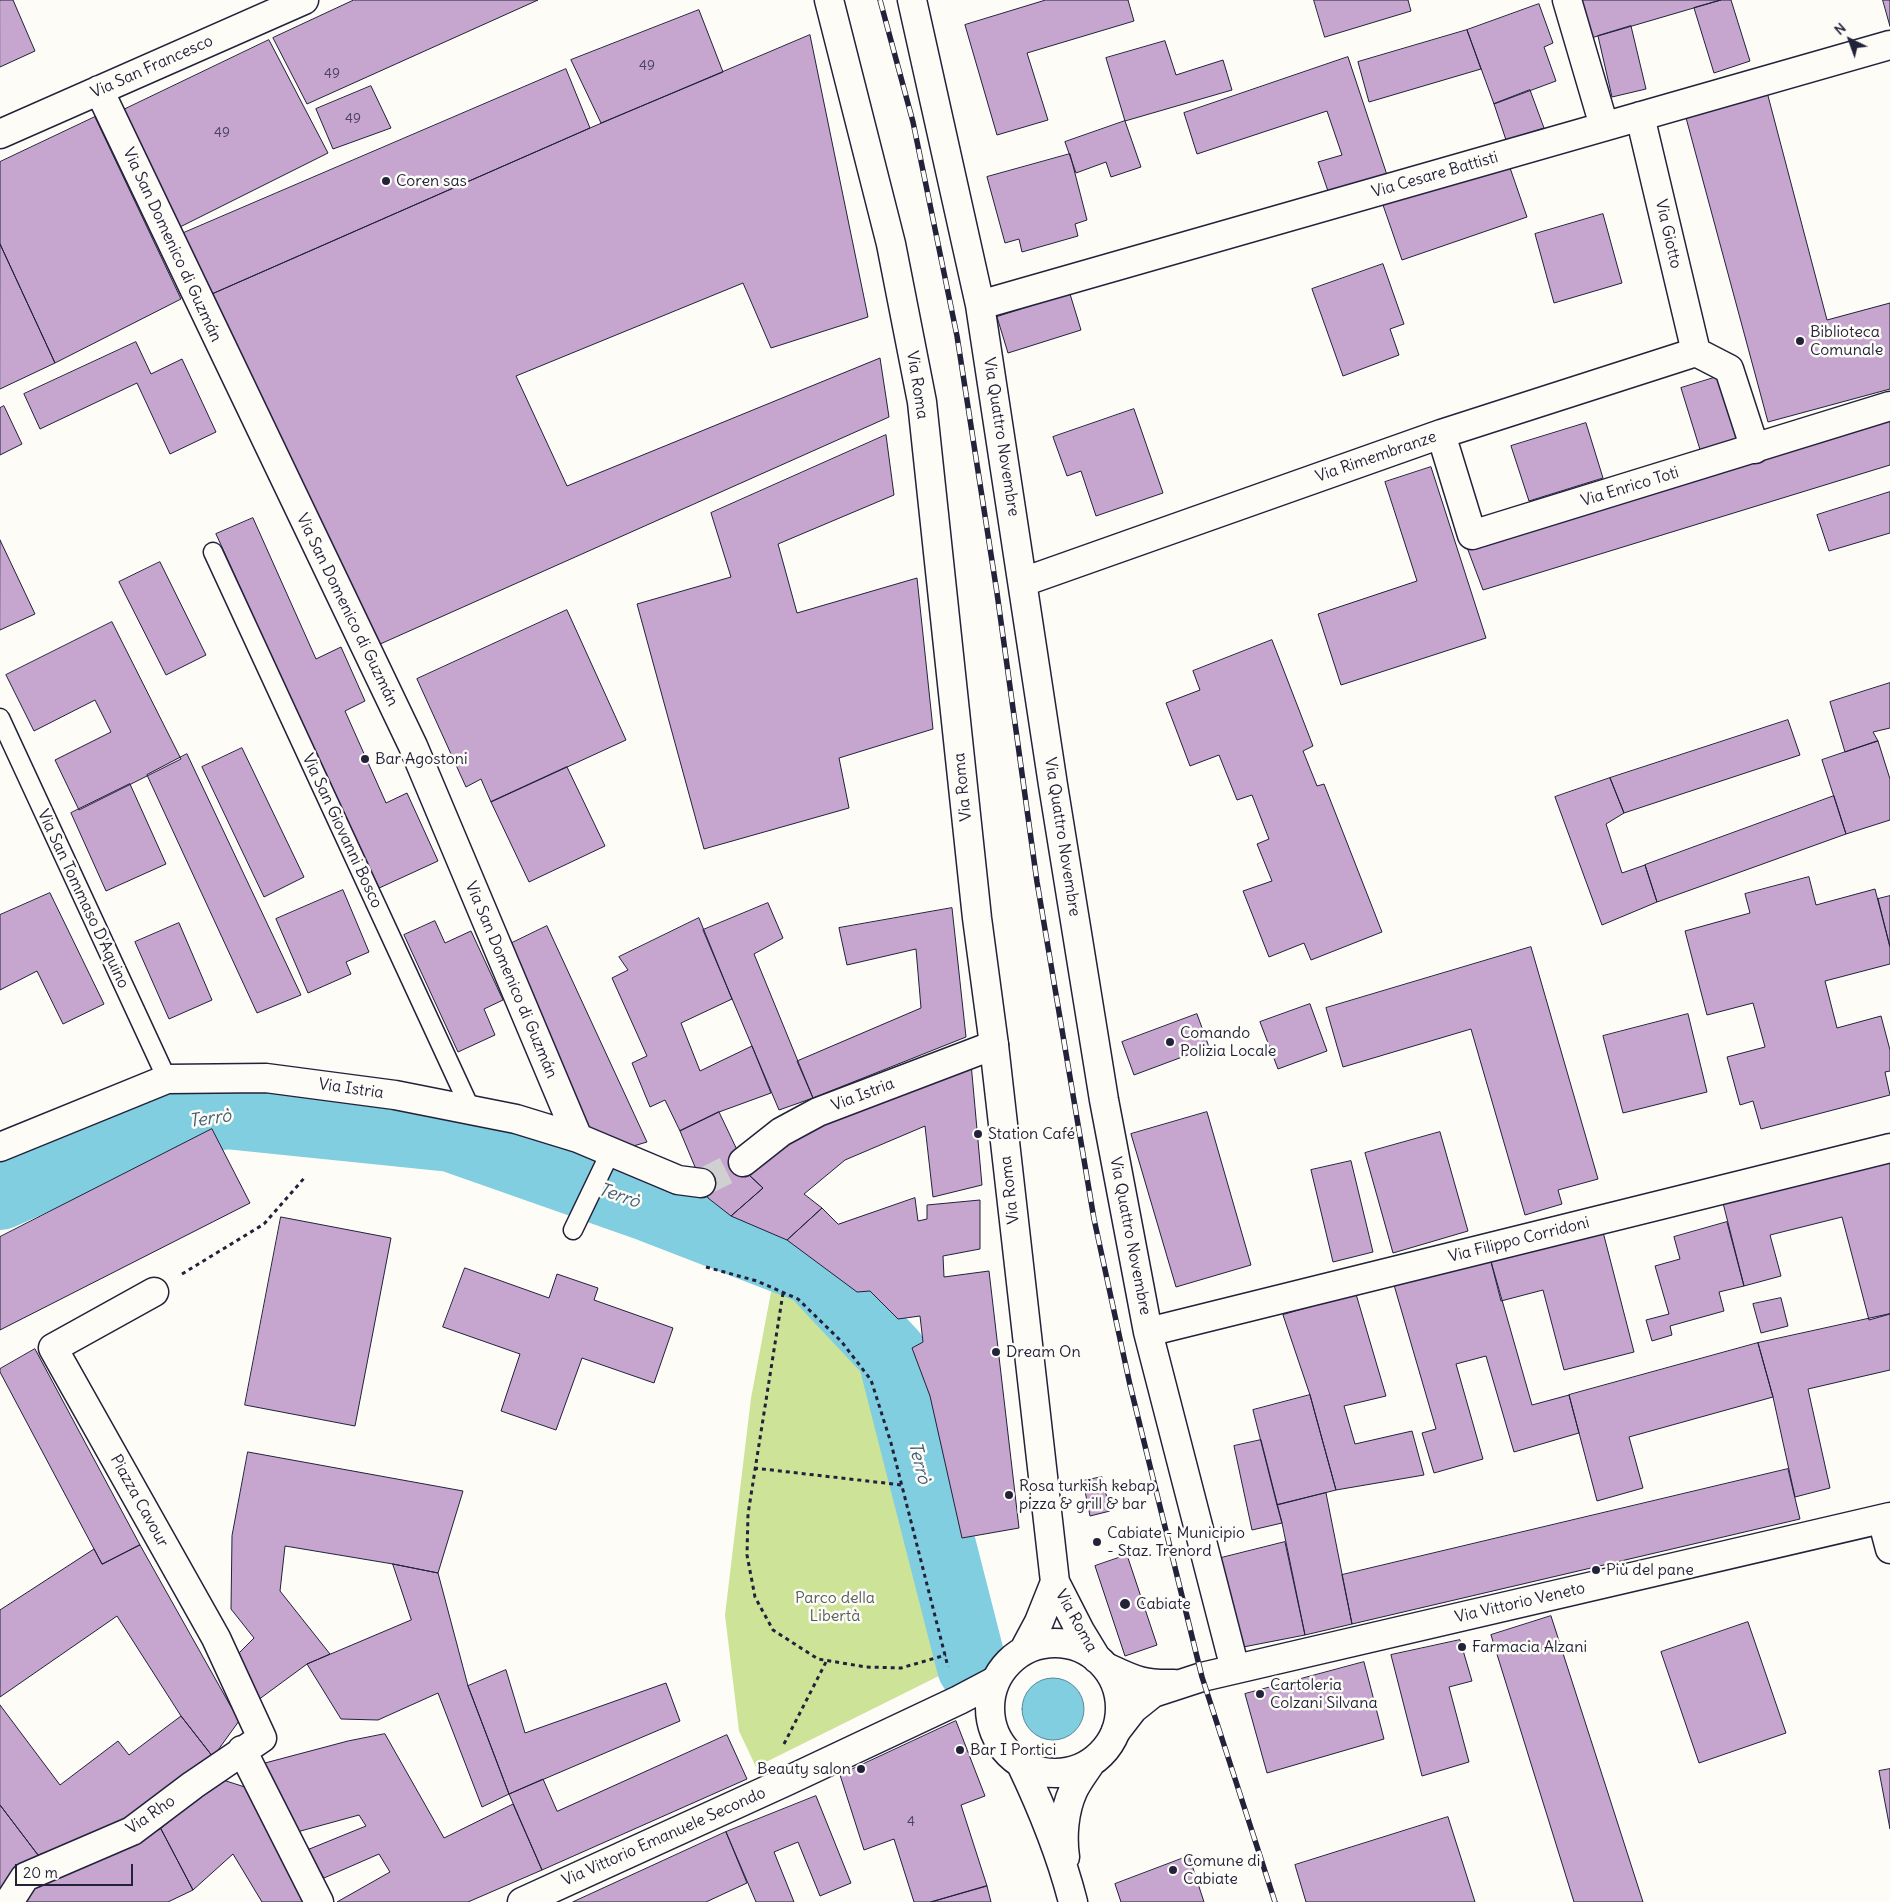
<!DOCTYPE html>
<meta charset="utf-8">
<style>
body{margin:0}
#map{position:relative;width:1890px;height:1902px;overflow:hidden;background:#fdfcf7;font-family:Delius,sans-serif}
canvas{display:block}
.north{position:absolute;left:1825px;top:15px;width:50px;height:50px;-webkit-text-stroke:4px #fdfcf7;paint-order:stroke;rotate:318deg;font-size:14px;font-weight:700;line-height:20px;text-align:center;color:#22223b}
.north::after{content:'';display:block;margin:auto;width:18px;height:22px;background:#22223b;clip-path:polygon(50% 0,100% 100%,50% 72%,0 100%)}
.scale{position:absolute;left:15px;top:1864px;width:118px;height:22px;box-sizing:border-box;border:2px solid #22223b;border-top:0;padding-left:6px;font-size:15px;line-height:18px;white-space:nowrap;color:#22223b;-webkit-text-stroke:4px #fdfcf7;paint-order:stroke}
</style>
<div id="map">
<canvas width="1890" height="1902"></canvas>
<div class="north">N</div>
<div class="scale">20 m</div>
</div>
<script>
const g = document.querySelector('canvas').getContext('2d');
g.lineJoin = 'round';
function fill(path, color) {
  g.fillStyle = color;
  g.fill(path, 'evenodd');
}
function stroke(path, color, width, dash) {
  g.strokeStyle = color;
  g.lineWidth = width;
  g.lineCap = dash ? 'butt' : 'round';
  g.setLineDash(dash || []);
  g.stroke(path);
}
function write(font, color, halo, rows, align = 'center') {
  g.font = font + ' Delius,sans-serif';
  g.lineWidth = 5;
  g.setLineDash([]);
  g.textBaseline = 'middle';
  g.strokeStyle = halo;
  g.fillStyle = color;
  for (const [text, x, y, turn = 0] of rows) {
    g.save();
    g.translate(x, y);
    g.rotate((+turn || 0) * Math.PI / 180);
    g.textAlign = isNaN(turn) ? turn : align;
    if (halo) g.strokeText(text, 0, 0);
    g.fillText(text, 0, 0);
    g.restore();
  }
}
fill(new Path2D(`
 M775,1271L798,1283L838,1316L871,1353L886,1376L900,1411L927,1536L961,1665L756,1767L739,1731L725,1615L751,1398Z`), '#cde398');
const water = new Path2D(`
 M1022 1709a31 31 0 1 1 62 0a31 31 0 1 1-62 0Z`);
fill(water, '#80cedf');
stroke(water, '#5a899d', 1);
stroke(new Path2D(`
 M0,1195L147,1130L226,1114L451,1137L650,1207L813,1270L892,1354L972,1667`), '#80cedf', 70);
const building = new Path2D(`
 M0,0H13L35,51L0,67Z
 M354,0H538L307,104L273,38Z
 M1046,0H1128L1134,21L1027,53L1048,120L997,135L965,25Z
 M1314,0H1408L1411,11L1325,37Z
 M1580,0H1721L1591,38Z
 M1721,0H1731L1750,61L1714,73L1694,8Z
 M1883,0H1890V26Z
 M1539,4L1553,43L1544,47L1556,81L1494,104L1467,30Z
 M699,10L723,72L601,123L571,60Z
 M1631,26L1646,89L1612,97L1598,36Z
 M1467,30L1481,69L1369,102L1358,62Z
 M810,35L868,317L771,348L743,283L516,376L567,486L880,358L889,417L378,645L205,297L590,128Z
 M269,40L328,153L176,229L115,114Z
 M1165,41L1176,75L1223,60L1232,90L1125,121L1106,58Z
 M1348,57L1387,175L1329,194L1318,162L1342,155L1327,111L1197,154L1184,113Z
 M566,69L590,128L205,297L179,235Z
 M371,86L391,128L333,149L316,109Z
 M1530,90L1544,128L1506,140L1494,104Z
 M1767,92L1827,320L1890,303V389L1768,422L1685,114Z
 M95,117L181,299L55,363L0,244V162Z
 M1125,121L1141,167L1111,177L1106,162L1076,173L1065,142Z
 M1070,154L1087,220L1075,224L1078,236L1022,252L1019,239L1005,243L987,177Z
 M1508,162L1527,217L1402,260L1383,205Z
 M1603,214L1622,283L1554,303L1535,234Z
 M0,244L55,363L0,389Z
 M1383,264L1404,324L1390,329L1399,355L1343,376L1312,289Z
 M1070,294L1081,330L1008,353L997,317Z
 M136,342L151,374L182,359L216,432L170,454L137,383L40,429L24,394Z
 M1720,376L1741,443L1702,456L1681,388Z
 M4,406L22,444L0,455V408Z
 M1134,409L1163,493L1096,516L1081,471L1067,476L1053,437Z
 M1890,419V465L1483,590L1468,550Z
 M1586,423L1603,478L1529,501L1511,446Z
 M886,435L894,495L778,544L797,613L917,578L933,729L839,758L849,808L704,849L637,604L731,577L711,513Z
 M1431,467L1486,638L1341,685L1318,614L1417,581L1385,482Z
 M1890,492V533L1829,551L1817,515Z
 M253,518L316,659L341,647L365,701L345,711L386,803L407,793L438,861L377,889L216,534Z
 M0,540L35,614L0,630Z
 M160,562L206,655L166,675L119,582Z
 M567,610L626,740L491,802L481,779L466,787L417,679Z
 M112,622L181,759L79,810L55,760L111,732L95,700L34,731L6,675Z
 M1272,640L1313,746L1303,751L1317,786L1324,784L1382,932L1311,960L1304,943L1269,957L1243,891L1272,881L1257,844L1269,839L1252,795L1237,800L1219,755L1190,766L1166,703L1200,690L1193,671Z
 M1890,683V728L1873,732L1878,741L1845,752L1830,702Z
 M1788,720L1800,755L1624,813L1610,778Z
 M1878,741L1890,779V820L1846,834L1822,760Z
 M242,748L304,877L264,897L202,767Z
 M187,754L301,995L257,1013L147,775Z
 M567,767L605,846L529,882L491,802Z
 M1610,778L1624,813L1606,824L1622,873L1645,865L1657,902L1602,925L1555,797Z
 M130,784L166,864L106,891L71,813Z
 M1834,796L1846,834L1657,902L1645,865Z
 M1809,877L1816,905L1875,889L1890,947V964L1825,981L1837,1028L1881,1016L1890,1050V1071L1885,1072L1890,1095L1761,1129L1753,1101L1740,1105L1727,1057L1765,1047L1753,1003L1707,1015L1685,931L1750,913L1745,894Z
 M343,890L369,952L346,962L351,974L308,993L276,919Z
 M50,893L104,1004L63,1024L37,971L0,990V915Z
 M1890,896V947L1878,899Z
 M768,903L783,938L754,954L813,1098L779,1110L703,930Z
 M952,908L966,1037L813,1098L797,1061L921,1008L916,949L847,965L839,928Z
 M699,918L732,999L681,1023L700,1071L752,1046L771,1093L719,1112L680,1131L665,1100L650,1107L632,1063L647,1056L612,978L628,970L619,957Z
 M435,921L445,943L471,931L503,1000L484,1009L495,1035L458,1052L404,935Z
 M179,923L212,1000L169,1019L135,942Z
 M547,926L647,1142L630,1147L590,1130L510,944Z
 M1531,947L1598,1179L1558,1190L1562,1204L1525,1215L1471,1029L1343,1067L1326,1008Z
 M1310,1004L1327,1051L1278,1069L1260,1022Z
 M1197,1014L1209,1047L1134,1075L1122,1042Z
 M1688,1014L1707,1092L1623,1113L1603,1036Z
 M971,1063L982,1185L933,1197L925,1126L845,1160L804,1194L822,1208L787,1240L731,1216L763,1188L749,1175L820,1121Z
 M719,1112L749,1175L763,1188L731,1216L708,1198L680,1131Z
 M1207,1112L1251,1265L1176,1287L1131,1134Z
 M212,1129L250,1203L0,1330V1237Z
 M1440,1132L1468,1231L1393,1253L1365,1153Z
 M1351,1161L1373,1252L1333,1262L1311,1170Z
 M1890,1161V1314L1869,1320L1842,1217L1770,1235L1781,1276L1744,1286L1722,1199Z
 M915,1198L918,1221L927,1219V1205L980,1200V1249L943,1256L944,1277L989,1271L1019,1528L962,1538L930,1396L912,1348L923,1342L920,1316L898,1319L870,1291L857,1292L787,1240L822,1208L838,1224Z
 M281,1217L391,1238L355,1426L245,1405Z
 M1727,1222L1744,1286L1719,1292L1724,1311L1670,1326L1672,1335L1652,1341L1646,1320L1669,1314L1655,1266L1680,1259L1674,1237Z
 M1602,1228L1634,1352L1564,1370L1543,1290L1501,1301L1490,1258Z
 M1490,1258L1532,1405L1569,1395L1579,1433L1514,1452L1486,1356L1456,1364L1483,1459L1434,1473L1422,1433L1436,1429L1394,1285Z
 M465,1268L549,1298L557,1274L598,1288L594,1300L673,1328L654,1383L582,1358L556,1430L501,1411L520,1354L443,1327Z
 M1356,1294L1386,1396L1344,1406L1355,1444L1412,1431L1424,1475L1336,1490L1310,1395L1283,1315Z
 M1781,1298L1788,1326L1761,1333L1753,1304Z
 M1890,1314V1370L1808,1389L1830,1488L1795,1497L1773,1397L1758,1343Z
 M1758,1343L1773,1397L1629,1437L1643,1488L1597,1501L1569,1395Z
 M35,1349L140,1545L102,1564L0,1372V1369Z
 M1310,1395L1336,1490L1277,1505L1253,1410Z
 M1261,1440L1282,1523L1252,1530L1234,1446Z
 M248,1452L463,1491L438,1573L393,1564L285,1546L280,1591L330,1654L307,1664L254,1703L234,1658L254,1638L231,1609L232,1536Z
 M1788,1469L1800,1519L1352,1624L1342,1575Z
 M1102,1477L1110,1511L1090,1516L1083,1481Z
 M1326,1493L1352,1624L1305,1635L1282,1523L1277,1505Z
 M1285,1542L1305,1635L1233,1649L1213,1560Z
 M140,1545L239,1721L213,1757L181,1716L117,1616L0,1697V1610L94,1549L102,1564Z
 M1127,1555L1157,1645L1125,1656L1095,1566Z
 M393,1564L438,1573L468,1686L509,1794L482,1807L438,1693L378,1720L341,1719L307,1664L411,1620Z
 M1551,1616L1643,1902H1574L1491,1635Z
 M1748,1622L1786,1733L1699,1763L1661,1652Z
 M1460,1640L1472,1681L1449,1687L1469,1762L1422,1776L1391,1655Z
 M1364,1662L1384,1739L1267,1773L1245,1694Z
 M506,1670L525,1733L666,1683L680,1721L509,1794L468,1686Z
 M0,1705L60,1785L118,1741L129,1755L181,1716L213,1757L125,1824L38,1855L0,1805Z
 M956,1721L985,1796L961,1805L987,1886L931,1902H914L894,1839L864,1850L840,1775Z
 M385,1734L444,1838L513,1804L542,1870L468,1902H337L390,1872L379,1854L324,1878L307,1850L366,1826L359,1815L297,1832L265,1763L348,1741Z
 M727,1735L747,1779L542,1870L509,1794L543,1779L557,1811Z
 M1890,1769V1829L1879,1771Z
 M220,1779L251,1789L309,1902H262L233,1854L193,1890L161,1829Z
 M816,1796L851,1883L820,1896L798,1842L774,1852L794,1902H756L726,1832Z
 M0,1805L38,1855L7,1879L0,1891Z
 M1448,1817L1475,1902H1306L1295,1865Z
 M161,1829L193,1890L168,1902H25L36,1887Z
 M726,1832L747,1883L706,1902H573Z
 M1189,1856L1204,1902H1121L1115,1884Z
 M987,1886L991,1902H931Z`);
fill(building, '#c6a5cf');
stroke(building, '#22223b', 1);
stroke(new Path2D(`
 M701,1183L743,1162`), '#d1d0d1', 28, [28, 14]);
const lane = new Path2D(`
 M213,552L471,1110
 M0,718L167,1079
 M573,1230L611,1151`);
const street = new Path2D(`
 M912,0L980,305L1053,785L1104,1100L1148,1332L1235,1669
 M1567,0L1604,126
 M99,90L413,746L578,1138
 M1640,116L1696,352
 M0,134L304,0
 M980,305L1890,45
 M1441,434L1472,535L1890,406
 M1023,582L1441,434L1696,352L1729,369L1755,449
 M0,1147L167,1079L266,1078L395,1095L516,1119L578,1138L678,1180L701,1183
 M743,1162L781,1132L818,1112L994,1045
 M1148,1332L1890,1148
 M1882,1519L1890,1549
 M1106,1667C1134,1680 1142,1685 1174,1684
 M1116,1731L1133,1709L1153,1693L1202,1677L1890,1517
 M242,1750L319,1902
 M9,1902L25,1877L132,1831L193,1785L262,1738L216,1638L53,1348L154,1292
 M522,1902L787,1781L959,1700L995,1681`);
const secondary = new Path2D(`
 M829,0L891,244L922,402L977,918L994,1045L1055,1582L1080,1631L1097,1659
 M990 1708a65 65 0 1 1 130 0a65 65 0 1 1-130 0Z
 M1024,1650L1039,1622L1055,1582
 M1021,1764C1042,1808 1061,1855 1073,1902
 M1065,1857C1062,1836 1064,1811 1073,1791C1077,1782 1084,1773 1090,1764`);
stroke(lane, '#22223b', 21);
stroke(street, '#22223b', 31);
stroke(secondary, '#22223b', 31);
stroke(new Path2D(`
 M706,1267L757,1281L798,1299L841,1341L871,1380L891,1443L948,1667
 M182,1274L264,1224L306,1176
 M783,1293L748,1514L747,1555L755,1597L773,1630L818,1659L866,1667L901,1668L946,1655
 M754,1468L902,1485
 M784,1744L827,1660`), '#22223b', 3, [4, 4]);
stroke(lane, '#fdfcf7', 18);
stroke(street, '#fdfcf7', 28);
stroke(secondary, '#fdfcf7', 28);
const rail = new Path2D(`
 M880,0L913,122L957,336L997,593L1037,882L1094,1219L1130,1385L1202,1677L1275,1902`);
stroke(rail, '#22223b', 5.5);
stroke(rail, '#fdfcf7', 4, [11]);
for (const [x, y, r, color] of [
 [386,181,5,"#22223b"],
 [1800,341,5,"#22223b"],
 [365,759,5,"#22223b"],
 [1170,1042,5,"#22223b"],
 [978,1134,5,"#22223b"],
 [996,1352,5,"#22223b"],
 [1009,1495,5,"#22223b"],
 [1097,1542,5,"#22223b"],
 [1596,1570,5,"#22223b"],
 [1125,1604,6,"#22223b"],
 [1462,1647,5,"#22223b"],
 [1260,1694,5,"#22223b"],
 [960,1750,5,"#22223b"],
 [861,1769,5,"#22223b"],
 [1173,1870,5,"#22223b"]
]) {
  const dot = new Path2D();
  dot.arc(x, y, r, 0, 2 * Math.PI);
  g.fillStyle = color;
  g.fill(dot);
  stroke(dot, '#fdfcf7', 2);
}
write('14px', '#4b4360', null, [
 ["49",647,66],
 ["49",332,74],
 ["49",353,119],
 ["49",222,133],
 ["4",911,1822]
]);
write('16px', '#22223b', '#fdfcf7', [
 ["Via San Francesco",152,67,-24],
 ["Via Cesare Battisti",1435,175,-16],
 ["Via Giotto",1668,234,77],
 ["Via San Domenico di Guzmán",172,245,65],
 ["Via Roma",917,385,81],
 ["Via Quattro Novembre",1001,437,81],
 ["Via Rimembranze",1376,457,-19],
 ["Via Enrico Toti",1630,487,-17],
 ["Via San Domenico di Guzmán",347,610,64],
 ["Via Roma",963,787,-96],
 ["Via San Giovanni Bosco",342,831,65],
 ["Via Quattro Novembre",1062,837,81],
 ["Via San Tommaso D'Aquino",83,899,65],
 ["Via San Domenico di Guzmán",511,980,67],
 ["Via Istria",351,1089,8],
 ["Via Istria",863,1095,-21],
 ["Via Roma",1010,1190,-97],
 ["Via Quattro Novembre",1130,1236,79],
 ["Via Filippo Corridoni",1519,1240,-14],
 ["Piazza Cavour",139,1501,61],
 ["Via Vittorio Veneto",1520,1603,-13],
 ["Via Roma",1076,1621,61],
 ["Via Rho",151,1815,-35],
 ["Via Vittorio Emanuele Secondo",664,1837,-24]
]);
write('16px', '#22223b', '#fdfcf7', [
 ["Coren sas",396,181],
 ["Biblioteca",1810,332],
 ["Comunale",1810,350],
 ["Bar Agostoni",375,759],
 ["Comando",1180,1033],
 ["Polizia Locale",1180,1051],
 ["Station Café",988,1134],
 ["Dream On",1006,1352],
 ["Rosa turkish kebap",1019,1486],
 ["pizza & grill & bar",1019,1504],
 ["Cabiate - Municipio",1107,1533],
 ["- Staz. Trenord",1107,1551],
 ["Più del pane",1606,1570],
 ["Cabiate",1136,1604],
 ["Farmacia Alzani",1472,1647],
 ["Cartoleria",1270,1685],
 ["Colzani Silvana",1270,1703],
 ["Bar I Portici",970,1750],
 ["Beauty salon",851,1769,"right"],
 ["Comune di",1183,1861],
 ["Cabiate",1183,1879]
], 'left');
write('16px', '#555c57', '#fdfcf7', [
 ["Parco della",835,1598],
 ["Libertà",835,1616]
]);
write('italic 18px', '#435e74', '#fdfcf7', [
 ["Terrò",210,1119,-8],
 ["Terrò",619,1196,19],
 ["Terrò",919,1463,76]
]);
</script>
